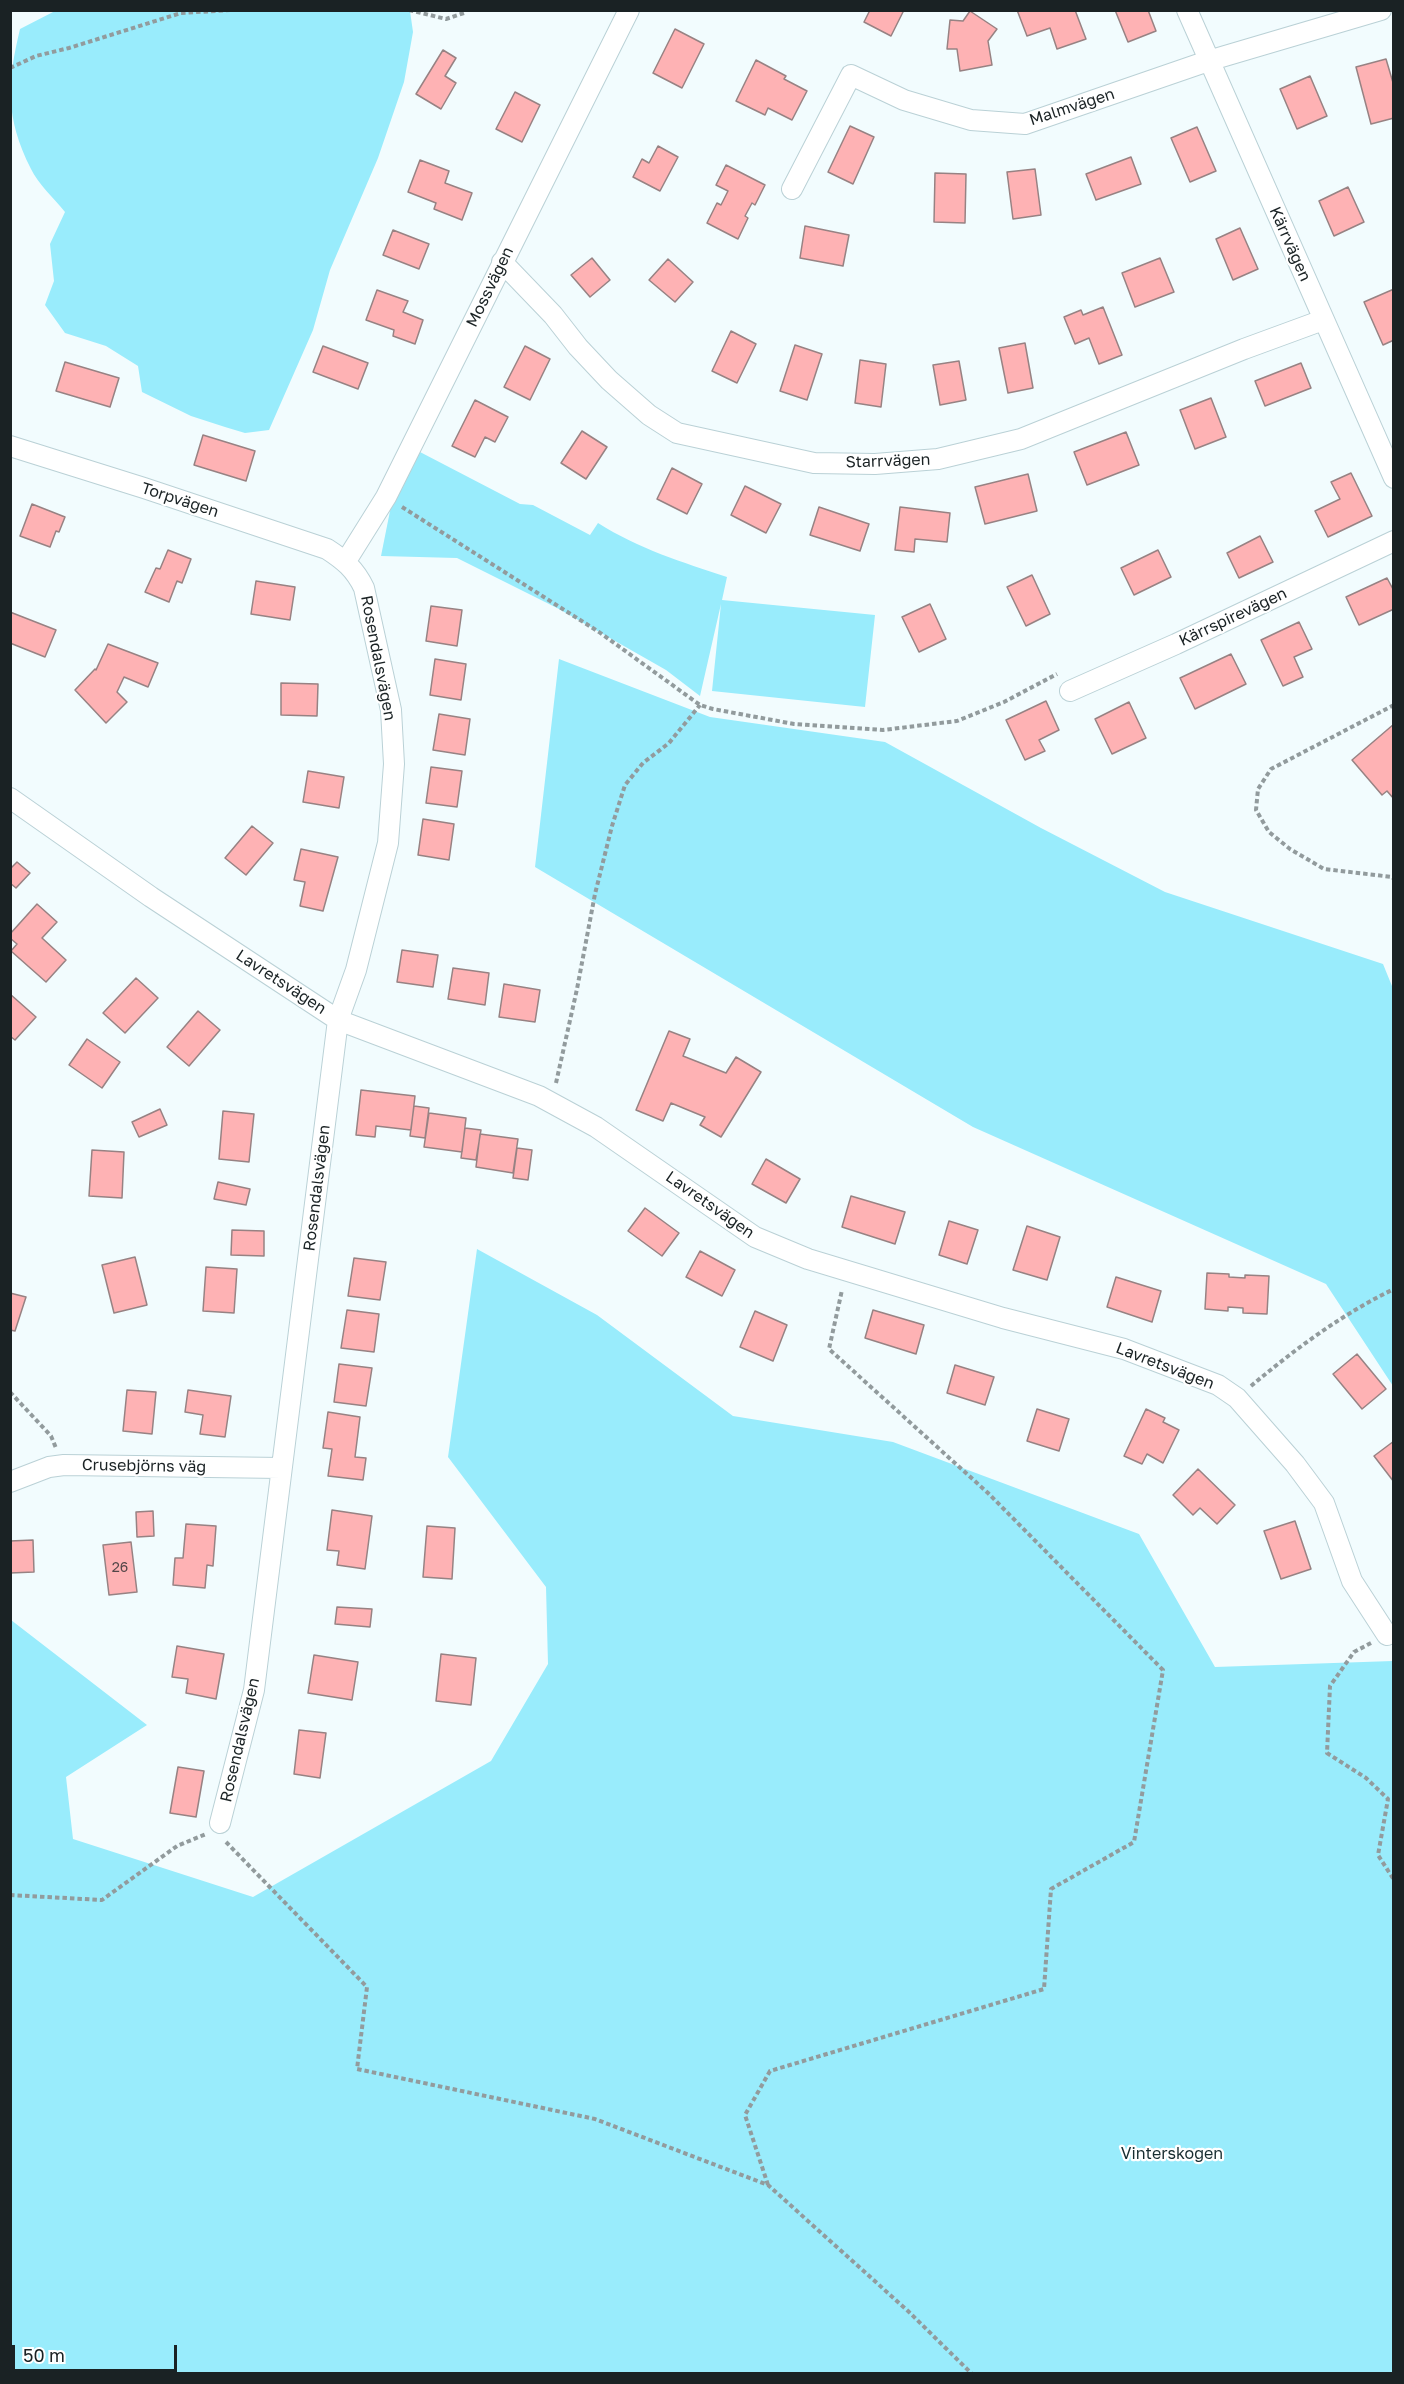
<!DOCTYPE html>
<meta charset="utf-8">
<style>
body{margin:0}
#map{position:relative;width:1404px;height:2384px;overflow:hidden;background:#f2fcfe;font-family:"Golos Text",sans-serif}
canvas{display:block}
.frame{position:absolute;inset:0;border:12px solid #1a2224;pointer-events:none}
.scale{position:absolute;left:12px;top:2345px;width:165px;height:27px;box-sizing:border-box;border:3px solid #1a2224;border-top:0;padding-left:8px;font-size:18px;line-height:21px;white-space:nowrap;color:#1a2224;-webkit-text-stroke:4px #fff;paint-order:stroke}
</style>
<div id="map">
<canvas width="1404" height="2384"></canvas>
<div class="frame"></div>
<div class="scale">50 m</div>
</div>
<script>
const g = document.querySelector('canvas').getContext('2d');
g.lineJoin = 'round';
function fill(path, color) {
  g.fillStyle = color;
  g.fill(path, 'evenodd');
}
function stroke(path, color, width, dash) {
  g.strokeStyle = color;
  g.lineWidth = width;
  g.lineCap = dash ? 'butt' : 'round';
  g.setLineDash(dash || []);
  g.stroke(path);
}
function write(font, color, halo, rows, align = 'center') {
  g.font = font + ' "Golos Text",sans-serif';
  g.lineWidth = 4.5;
  g.setLineDash([]);
  g.textBaseline = 'middle';
  g.strokeStyle = halo;
  g.fillStyle = color;
  for (const [text, x, y, turn = 0] of rows) {
    g.save();
    g.translate(x, y);
    g.rotate((+turn || 0) * Math.PI / 180);
    g.textAlign = isNaN(turn) ? turn : align;
    if (halo) g.strokeText(text, 0, 0);
    g.fillText(text, 0, 0);
    g.restore();
  }
}
fill(new Path2D(`
 M55,11H410L413,32L404,82L378,158L330,270L313,330L269,430L245,433L225,427L191,416L142,392L138,366L106,346L65,333L45,305L54,281L50,244L65,212C54,198 38,184 31,169C5,117 7,83 20,29Z
 M420,452L520,504L533,505L590,535L598,523C639,549 682,562 727,577L722,600L875,615L865,707L712,691L721,604L700,696L666,670L559,609L457,558L381,556L392,501Z
 M559,659L710,717L885,742L1041,828L1165,892L1383,964L1394,991L1393,1386L1326,1284L973,1127L535,867Z
 M477,1249L597,1315L733,1416L893,1442L1139,1534L1215,1667L1393,1661V2373H11V1620L147,1725L66,1777L73,1839L253,1897L491,1761L548,1664L546,1587L448,1457Z`), '#99ecfc');
const building = new Path2D(`
 M870,10H904L891,36L864,22Z
 M1017,10H1075L1086,39L1057,49L1050,28L1027,36Z
 M1115,10H1148L1156,31L1128,42Z
 M970,11L997,29L988,41L992,65L960,71L957,49H947L950,20L963,21Z
 M675,29L704,44L682,88L653,73Z
 M443,50L456,58L445,76L456,83L441,109L416,94Z
 M1386,59L1394,86V118L1371,124L1356,67Z
 M756,60L786,76L784,79L807,91L792,120L768,108L765,115L736,101Z
 M1310,76L1327,116L1297,129L1280,89Z
 M515,92L540,105L522,142L496,129Z
 M850,126L874,137L853,184L828,172Z
 M1197,127L1216,171L1190,182L1171,138Z
 M658,146L678,157L660,191L633,177L642,159L649,163Z
 M1131,157L1141,184L1096,200L1086,174Z
 M420,160L449,171L445,183L472,193L462,220L434,209L436,203L408,192Z
 M726,165L765,185L755,205L752,203L745,216L748,218L738,239L707,223L717,203L721,205L728,191L716,185Z
 M1035,169L1041,215L1013,219L1007,172Z
 M935,173L966,174L965,223L934,222Z
 M1348,187L1364,222L1334,236L1319,201Z
 M805,226L849,235L843,266L800,258Z
 M1240,228L1258,269L1233,280L1216,239Z
 M393,230L429,244L419,269L383,255Z
 M592,258L610,280L590,297L571,275Z
 M1160,258L1174,292L1135,307L1122,273Z
 M668,259L693,282L675,302L649,280Z
 M1394,289V340L1383,345L1364,302Z
 M377,290L408,301L403,312L423,320L415,344L393,336L394,330L366,320Z
 M1103,307L1122,355L1099,364L1089,338L1075,344L1064,317L1081,310L1083,315Z
 M731,331L756,344L737,383L712,371Z
 M1025,343L1033,388L1008,393L999,348Z
 M795,345L822,354L807,400L780,391Z
 M323,346L368,363L358,389L313,372Z
 M525,346L550,359L530,400L504,387Z
 M860,360L886,364L881,407L855,403Z
 M959,361L966,400L940,405L933,365Z
 M65,362L119,378L110,407L56,391Z
 M1301,363L1311,388L1265,406L1255,381Z
 M1211,398L1226,437L1195,449L1180,410Z
 M475,400L508,417L495,442L485,437L475,457L452,446Z
 M582,431L607,447L586,479L561,463Z
 M1126,432L1139,465L1087,485L1074,452Z
 M203,435L255,451L246,481L194,465Z
 M672,468L702,484L687,514L657,499Z
 M1351,473L1372,516L1328,537L1315,511L1340,499L1331,482Z
 M1028,474L1037,511L985,524L975,487Z
 M745,486L781,504L766,533L731,515Z
 M32,504L65,517L59,532L56,531L50,547L20,536Z
 M819,507L869,524L860,551L810,535Z
 M900,507L950,513L947,542L915,539L914,552L895,550Z
 M1260,536L1273,562L1239,578L1227,553Z
 M168,550L191,559L182,583L177,581L169,602L145,592L156,568L160,569Z
 M1158,550L1171,577L1134,595L1121,568Z
 M1032,575L1050,614L1026,626L1007,587Z
 M1387,578L1394,591V609L1359,625L1346,597Z
 M256,581L295,587L290,620L251,614Z
 M930,604L946,639L919,652L902,617Z
 M431,606L462,610L457,646L426,641Z
 M10,612L56,630L45,657L10,643Z
 M1299,622L1312,649L1294,657L1303,677L1283,686L1261,640Z
 M108,644L158,663L148,687L124,677L117,692L127,702L106,723L75,690L95,669L96,670Z
 M1231,654L1246,684L1195,709L1180,678Z
 M435,659L466,664L461,700L430,695Z
 M281,683L318,684L317,716L281,715Z
 M1046,701L1059,730L1039,740L1045,751L1025,760L1006,720Z
 M1129,702L1146,738L1112,754L1095,719Z
 M439,714L470,719L465,755L433,750Z
 M1394,724V799L1387,791L1382,795L1352,760Z
 M431,767L462,771L457,807L426,803Z
 M308,771L344,777L339,808L303,802Z
 M423,819L454,824L449,860L418,855Z
 M252,826L273,843L246,875L225,858Z
 M301,849L338,857L323,911L300,906L305,882L294,880Z
 M17,862L30,873L16,888L10,883V869Z
 M37,904L57,922L42,938L66,960L46,982L11,951L17,944L10,938V934Z
 M402,950L438,955L433,987L397,982Z
 M453,968L489,973L485,1005L448,999Z
 M136,978L158,998L125,1033L103,1013Z
 M504,984L540,990L535,1022L499,1017Z
 M10,994L36,1017L15,1040L10,1036Z
 M198,1011L220,1030L189,1066L167,1047Z
 M669,1031L690,1039L683,1056L726,1073L736,1057L761,1072L721,1137L700,1125L705,1117L671,1103L663,1121L636,1110Z
 M87,1039L120,1062L102,1088L69,1065Z
 M361,1090L415,1096L411,1130L376,1126L375,1137L356,1135Z
 M414,1106L429,1108L425,1138L410,1136Z
 M160,1109L167,1125L139,1137L132,1122Z
 M223,1111L254,1114L249,1162L219,1159Z
 M429,1113L466,1118L462,1152L424,1147Z
 M465,1128L481,1130L476,1160L461,1158Z
 M480,1134L518,1139L513,1173L476,1167Z
 M517,1148L532,1150L528,1180L513,1178Z
 M92,1150L124,1152L122,1198L89,1196Z
 M766,1159L800,1179L786,1203L752,1184Z
 M218,1182L250,1189L246,1205L214,1199Z
 M851,1196L905,1212L895,1244L842,1227Z
 M645,1208L679,1233L662,1256L628,1231Z
 M949,1221L978,1230L967,1264L939,1255Z
 M1027,1226L1060,1237L1047,1280L1013,1270Z
 M232,1230L264,1231V1256L231,1255Z
 M700,1251L735,1270L722,1296L686,1277Z
 M135,1257L147,1305L114,1313L102,1265Z
 M354,1258L386,1262L380,1300L348,1296Z
 M206,1267L237,1269L234,1313L203,1311Z
 M1207,1273L1229,1274V1277L1245,1278V1275L1269,1276L1267,1314L1243,1313V1308L1228,1307V1311L1205,1309Z
 M1116,1277L1161,1291L1152,1322L1107,1307Z
 M10,1293L26,1297L15,1331L10,1330Z
 M347,1310L379,1314L374,1352L341,1348Z
 M873,1310L924,1325L916,1354L865,1338Z
 M755,1311L787,1325L773,1361L740,1347Z
 M1357,1354L1386,1389L1362,1409L1333,1374Z
 M339,1364L372,1368L366,1406L334,1402Z
 M955,1365L994,1377L985,1405L947,1393Z
 M127,1390L156,1392L152,1434L123,1431Z
 M188,1390L231,1396L225,1437L200,1434L203,1415L185,1412Z
 M1037,1409L1069,1419L1059,1451L1027,1441Z
 M1146,1409L1165,1418L1163,1422L1179,1430L1163,1463L1147,1454L1142,1464L1124,1456Z
 M328,1412L360,1417L355,1457L366,1458L363,1480L328,1476L332,1449L323,1448Z
 M1394,1441V1482L1374,1456Z
 M1198,1469L1235,1505L1217,1524L1200,1508L1193,1515L1173,1495Z
 M332,1510L372,1516L365,1569L337,1565L339,1551L327,1550Z
 M153,1511L154,1536L137,1537L136,1512Z
 M1295,1521L1311,1569L1281,1579L1264,1531Z
 M186,1524L216,1526L213,1566L207,1565L205,1588L173,1585L175,1558H183Z
 M427,1526L455,1528L452,1579L423,1577Z
 M33,1540L34,1572L10,1573V1541Z
 M131,1542L137,1592L109,1595L103,1545Z
 M337,1607L372,1609L370,1627L335,1624Z
 M177,1646L224,1654L216,1699L186,1693L188,1679L172,1677Z
 M441,1654L476,1658L471,1705L436,1701Z
 M314,1655L358,1662L352,1700L308,1693Z
 M299,1730L326,1733L320,1778L294,1774Z
 M178,1767L204,1771L196,1817L170,1813Z`);
fill(building, '#feb2b4');
stroke(building, '#978283', 1.5);
const street = new Path2D(`
 M1187,10L1394,478
 M792,189L851,75L904,100L971,120L1025,124L1208,61L1381,10
 M502,262L553,315L578,347L609,380L649,415L677,433L814,463L875,464L938,459L1021,439L1244,349L1323,320
 M10,446L144,488L327,549C344,560 355,569 364,588L391,710L394,764L388,843L356,970L338,1020L254,1690L220,1823
 M346,561L386,497L629,10
 M1070,691L1176,644L1394,541
 M10,798L151,897L338,1020L539,1096L596,1127L755,1237L808,1259L1003,1318L1124,1349L1218,1385L1237,1398L1295,1464L1324,1503L1352,1581L1387,1635
 M10,1482L49,1467L64,1465L281,1468`);
stroke(street, '#bad1d6', 22);
stroke(new Path2D(`
 M409,10L446,19L464,13
 M10,68L36,56L69,48L181,13L231,10
 M402,507L599,632L700,705L713,709L794,724L883,730L957,721L1004,702L1057,674
 M1394,705L1271,769L1258,789L1256,810L1269,832L1290,849L1324,869L1392,877L1394,879
 M556,1083L577,989L595,894L612,826L625,785L643,763L669,743L700,705
 M1251,1386C1294,1350 1342,1314 1394,1289
 M10,1392L51,1436L56,1448
 M1371,1643L1354,1652L1330,1686L1327,1753L1366,1778L1388,1799L1378,1855L1394,1880
 M226,1842L367,1987L357,2069L595,2119L768,2185L908,2311L972,2374
 M10,1895L102,1900L177,1846L206,1834
 M768,2185L745,2115L770,2071L1044,1989L1051,1889L1134,1842L1163,1670L988,1493L829,1349L842,1290`), '#929b9d', 4, [4.5, 3]);
stroke(street, '#fff', 20);
write('14px', '#534648', null, [
 ["26",120,1568]
]);
write('16px', '#1a2224', '#fff', [
 ["Malmvägen",1072,107,-18],
 ["Kärrvägen",1290,244,66],
 ["Mossvägen",490,287,-64],
 ["Starrvägen",888,461,-2],
 ["Torpvägen",180,500,18],
 ["Kärrspirevägen",1233,617,-25],
 ["Rosendalsvägen",378,658,79],
 ["Lavretsvägen",281,982,33],
 ["Rosendalsvägen",317,1188,-83],
 ["Lavretsvägen",710,1205,35],
 ["Lavretsvägen",1165,1366,21],
 ["Crusebjörns väg",144,1466,1],
 ["Rosendalsvägen",240,1740,-77]
]);
write('16px', '#172d31', '#fff', [
 ["Vinterskogen",1172,2154]
]);
</script>
